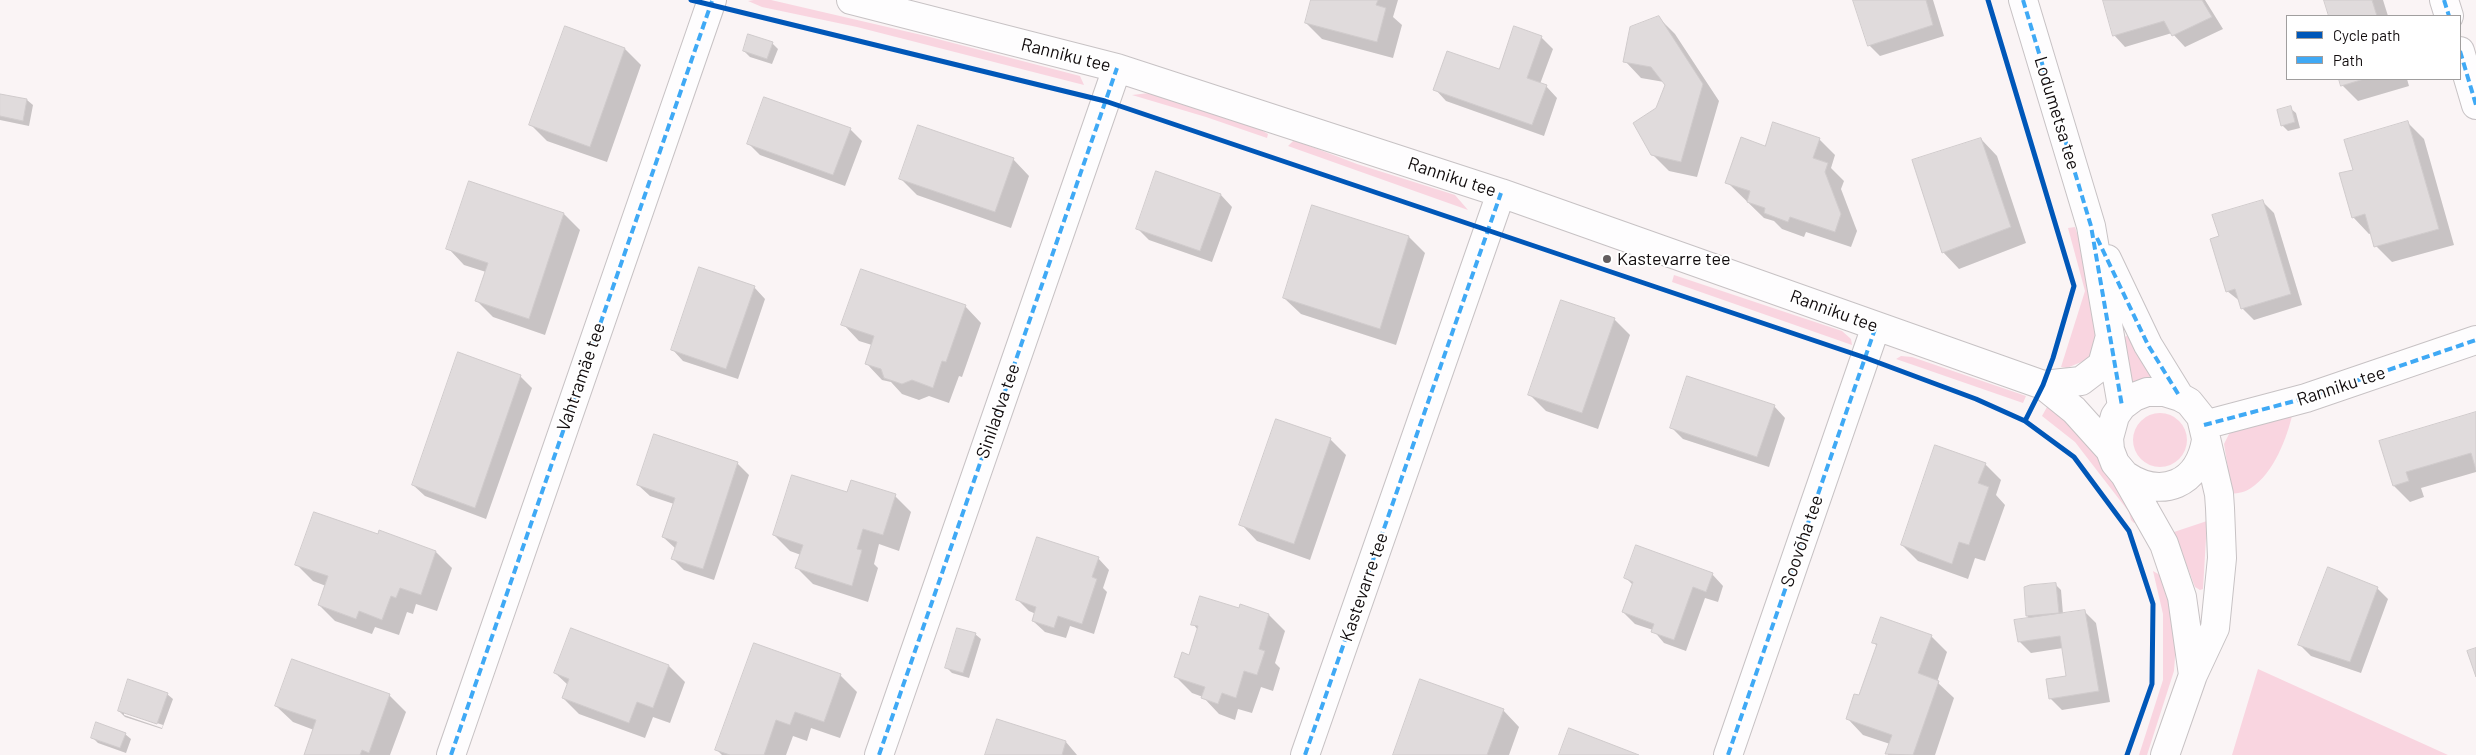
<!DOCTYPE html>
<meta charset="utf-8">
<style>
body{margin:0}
#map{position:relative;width:2476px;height:755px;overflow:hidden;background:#faf4f5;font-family:Barlow,sans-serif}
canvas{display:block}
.legend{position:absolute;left:2286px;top:15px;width:175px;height:65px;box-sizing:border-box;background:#fff;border:1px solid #a09e9e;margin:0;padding:6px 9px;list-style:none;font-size:15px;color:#110c0d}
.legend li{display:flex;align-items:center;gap:10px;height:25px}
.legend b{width:25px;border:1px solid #a09e9e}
</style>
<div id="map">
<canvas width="2476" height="755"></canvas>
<ul class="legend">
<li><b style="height:6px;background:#0057b8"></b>Cycle path</li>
<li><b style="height:6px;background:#3fa9f5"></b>Path</li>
</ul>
</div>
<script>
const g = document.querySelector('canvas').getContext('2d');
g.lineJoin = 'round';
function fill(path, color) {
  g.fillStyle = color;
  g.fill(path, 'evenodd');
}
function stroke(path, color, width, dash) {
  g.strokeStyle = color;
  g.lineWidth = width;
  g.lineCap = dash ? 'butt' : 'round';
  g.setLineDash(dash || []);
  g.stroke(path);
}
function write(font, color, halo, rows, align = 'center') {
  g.font = font + ' Barlow,sans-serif';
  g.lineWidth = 4;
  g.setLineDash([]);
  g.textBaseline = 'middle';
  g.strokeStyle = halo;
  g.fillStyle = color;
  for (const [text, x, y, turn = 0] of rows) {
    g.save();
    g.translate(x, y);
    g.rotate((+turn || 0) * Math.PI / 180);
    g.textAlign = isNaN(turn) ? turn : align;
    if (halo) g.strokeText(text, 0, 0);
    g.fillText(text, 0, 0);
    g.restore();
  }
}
fill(new Path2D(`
 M754,0H771L926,36L1080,76L1084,85L857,27L762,7L748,1Z
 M1149,93L1250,124L1268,134L1267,138L1206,117L1132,95Z
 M1294,140L1357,164L1455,195L1468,210L1288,146Z
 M2075,227L2087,264L2101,324L2094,351L2086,360L2067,368L2061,367L2085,291L2068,228Z
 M1674,275L1842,331L1851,339L1852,345L1672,282Z
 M2126,336L2131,337L2152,373L2153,379L2147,382L2128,383L2123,339Z
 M1901,356L1912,357L2026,396L2023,403L1896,359Z
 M2047,407L2055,409L2099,454L2137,522L2134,523L2131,520L2129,512L2075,442L2042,416Z
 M2293,412C2287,438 2274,473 2251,488C2246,492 2238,493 2232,494L2224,444L2230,432Z
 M2133 440a27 27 0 1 1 54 0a27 27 0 1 1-54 0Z
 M2207,521L2203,589L2200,590L2195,587L2174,532Z
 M2153,571L2165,578L2176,643L2174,671L2147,755H2139L2163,680V614Z
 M2258,669L2448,755H2232Z`), '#f9d5e0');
fill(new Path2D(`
 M1312,0H1398L1393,17L1402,25L1393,58L1322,39L1306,23Z
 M1855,0H1933L1944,36L1880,56L1869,45Z
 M2105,0H2205L2223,29L2185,47L2172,33L2125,47L2114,35Z
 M2325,0H2383L2388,16H2330Z
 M1659,18L1675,34L1719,101L1697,177L1669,171L1652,154L1657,109L1666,85L1664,82L1641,78L1625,61Z
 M566,28L625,49L641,65L607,162L547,141L531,125Z
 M1541,37L1553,49L1540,84L1546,86L1557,98L1544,136L1446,101L1435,89L1500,71Z
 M772,43L778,49L772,64L750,57L744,51Z
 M2340,79H2407L2409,86L2358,101L2342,85Z
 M0,95L27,100L33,105L29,126L0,120Z
 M2290,108L2296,113L2300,128L2288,131L2282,125Z
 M2408,123L2424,139L2454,245L2392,262L2376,246L2372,233L2369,234L2353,217L2354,170Z
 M850,129L862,141L845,186L760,155L749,144Z
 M1819,139L1835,155L1831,168L1844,181L1841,189L1857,231L1851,247L1806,232L1804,237L1782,229L1774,221L1764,218L1727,182L1766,147Z
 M1981,139L1997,156L2026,243L1959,269L1943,252Z
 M1013,159L1029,176L1011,228L917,195L900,178Z
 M1221,195L1232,207L1212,262L1149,240L1138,229Z
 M2262,201L2274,213L2302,305L2254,320L2243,309L2241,302L2227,291L2220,237Z
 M1313,207L1409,237L1425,253L1396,345L1301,314L1284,298Z
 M564,214L580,230L545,335L493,317L477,301L486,272L464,265L448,248Z
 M754,287L765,299L738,379L683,361L672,349Z
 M965,306L981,323L962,377L959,376L949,403L929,396L919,400L902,394L891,382L882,380L866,363L872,345L859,341L843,324Z
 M1614,319L1630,335L1598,429L1546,411L1530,395Z
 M520,376L532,388L486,519L425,496L413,485Z
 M1774,406L1785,418L1769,467L1683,439L1671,427Z
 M2476,413V472L2421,488L2424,497L2410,502L2394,486L2380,442Z
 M1330,439L1346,455L1310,560L1257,541L1241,524Z
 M737,463L749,475L714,580L684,570L673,559L675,548L663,537L674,504L650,496L638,485Z
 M1985,464L2001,480L1996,495L2005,505L1985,561L1975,558L1968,579L1918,561L1902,545Z
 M848,494L895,496L911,512L899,551L879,544L874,564L878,568L868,602L813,584L796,567L801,555L790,551L774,535Z
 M380,532L436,552L452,568L437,611L416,604L413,614L407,612L399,635L375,627L372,634L335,621L319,605L326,586L313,581L297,565L379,536Z
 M1098,558L1109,570L1103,588L1107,592L1094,634L1070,626L1066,638L1045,632L1033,621L1036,614L1029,611L1018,600Z
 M1712,574L1723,586L1718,602L1705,598L1686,651L1664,643L1653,630L1635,624L1623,612L1633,585L1626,578Z
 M2056,585L2061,590L2063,614L2084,611L2096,623L2110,702L2062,710L2050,698L2068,677L2063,648L2031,653L2019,641L2031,619L2027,616Z
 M2377,588L2388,599L2361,673L2311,656L2299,644Z
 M1241,606L1269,615L1285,631L1275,663L1280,668L1273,691L1261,687L1252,713L1238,709L1235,720L1219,714L1203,697L1192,693L1176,677L1190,656L1198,630L1193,624L1240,609Z
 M975,634L981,639L969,678L952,673L946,667Z
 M1931,636L1947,652L1937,682L1954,698L1935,755H1888L1890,744L1863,735L1847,718L1860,696L1877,646L1873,642Z
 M669,666L685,682L670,723L653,717L645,738L579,714L563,698L568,685L555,673Z
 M840,675L857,692L840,738L811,728L807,741L793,736L786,755H722L717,750Z
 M167,694L173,699L162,729L125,717L119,711ZM124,712L163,725L162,728L124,715Z
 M389,695L406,712L390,755H305L314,730L293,722L276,706Z
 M1503,710L1519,727L1509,755H1394Z
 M998,721L1066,742L1077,755H987Z
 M125,734L131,739L126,753L98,743L92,737Z`), '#0003');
const building = new Path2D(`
 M1311,0H1378L1376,5L1386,8L1377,42L1305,23Z
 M1853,0H1926L1933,25L1868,46Z
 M2103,0H2202L2212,17L2172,36L2164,21L2113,36Z
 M2324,0H2372L2377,16H2329Z
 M1659,16L1703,84L1681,162L1651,155L1633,123L1656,108L1665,85L1651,67L1623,62L1630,27Z
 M565,26L625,48L590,147L529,125Z
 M1514,26L1542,36L1527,78L1547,85L1532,125L1433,90L1447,51L1499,69Z
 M748,34L773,42L767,59L743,51Z
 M2339,79H2364L2341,86Z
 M0,94L27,99L23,121L0,116Z
 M764,97L851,128L833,175L747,144Z
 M2291,106L2295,122L2281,126L2277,110Z
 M2408,121L2439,229L2374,247L2365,214L2352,218L2339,173L2353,170L2344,140Z
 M1773,122L1820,138L1813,158L1828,163L1825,172L1841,214L1835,232L1790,217L1788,222L1764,213L1765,208L1747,202L1750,191L1725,183L1741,137L1765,146Z
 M918,125L1014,158L995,212L899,179Z
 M1981,138L2011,227L1942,253L1912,160Z
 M1156,171L1221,194L1200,251L1136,229Z
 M469,181L564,213L529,319L475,301L488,263L446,249Z
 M2263,200L2291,294L2241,309L2235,289L2226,292L2210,239L2219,236L2212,215Z
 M1312,205L1409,236L1380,329L1283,298Z
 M699,267L755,286L726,369L671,350Z
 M861,269L966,305L946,362L942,361L933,388L912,380L902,384L884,378L881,369L865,364L874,336L841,325Z
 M1561,300L1615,318L1582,413L1528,395Z
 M458,352L521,375L475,508L412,485Z
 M1687,376L1775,405L1757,457L1670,428Z
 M2476,412V470L2471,453L2406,472L2409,481L2393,486L2379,441Z
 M1276,419L1331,438L1294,544L1239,525Z
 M654,434L738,462L703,569L671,559L677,542L662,537L675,498L637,485Z
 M1935,445L1986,463L1978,483L1989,487L1969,545L1959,542L1952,564L1901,545Z
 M792,475L847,492L851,480L896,494L883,535L863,529L857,549L862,550L852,586L795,568L803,545L773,535Z
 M314,512L378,534L379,530L436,551L421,595L400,588L396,598L391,596L382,620L359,611L356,619L318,605L328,576L295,565Z
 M1037,537L1099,557L1092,577L1097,579L1082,624L1058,616L1054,628L1032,621L1036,607L1016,600Z
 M1636,545L1713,573L1706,592L1693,587L1674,640L1651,632L1654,624L1622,612L1633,582L1624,578Z
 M2328,567L2378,587L2350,662L2298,645Z
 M2056,583L2059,613L2026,616L2024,587L2030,585Z
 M1200,596L1239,608L1240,604L1269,614L1259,649L1265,651L1257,675L1244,671L1236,698L1222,693L1218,704L1201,698L1205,687L1174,677L1182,652L1189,655L1198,626L1191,625Z
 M2085,610L2099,691L2049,699L2046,679L2066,676L2060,636L2018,642L2014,620Z
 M1881,617L1932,635L1918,673L1939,681L1913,755L1885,754L1892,735L1846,719L1854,694L1859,695L1877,644L1872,643Z
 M571,628L669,665L653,708L637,702L629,723L562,698L569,679L554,673Z
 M957,628L976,633L963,673L945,668Z
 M754,643L841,674L824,722L795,712L790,725L776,720L764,755H730L715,750Z
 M2476,648V677L2467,651Z
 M292,659L390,694L369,753L362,750L360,755H304L316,720L275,706Z
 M128,679L168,693L157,724L118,711Z
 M1420,679L1504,709L1487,755H1393Z
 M997,719L1066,741L1062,755H985Z
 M96,722L126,733L120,748L91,738Z
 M1569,728L1639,755H1559Z`);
fill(building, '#e0dbdc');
stroke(building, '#d0cbcc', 1);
const street = new Path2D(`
 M851,0L1117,68L1501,193L2043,385L2074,410L2110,450
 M2023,0L2091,226L2122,406
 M2444,0L2449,16
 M2460,51L2476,105
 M2107,259L2148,345L2180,397
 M2043,385L2081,381L2102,365L2110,336
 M2204,425L2306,398L2476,340
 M2125,475C2162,500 2199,484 2206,440
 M451,755L712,0
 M879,755L1117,68
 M1305,755L1501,193
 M1728,755L1876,326
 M2165,755L2193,675L2215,628L2222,558L2220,508L2219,494L2201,417L2189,402L2180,397L2164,392H2147L2134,397L2122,406L2115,416L2109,438L2110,450L2115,463L2125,475L2164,544L2182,597L2193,675`);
stroke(street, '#c7c2c4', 30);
stroke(street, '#fefdfe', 28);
stroke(new Path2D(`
 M2023,0L2091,226L2122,406
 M2444,0L2449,16
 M2460,51L2476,105
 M2097,238L2148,345L2180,397
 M2204,425L2306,398L2476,340
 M451,755L712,1
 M879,755L1117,68
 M1305,755L1501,193
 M1728,755L1876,326`), '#3fa9f5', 4, [8, 4]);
stroke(new Path2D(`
 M691,0L1105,101L1866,358L1976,399L2025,421L2074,457L2129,531L2153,604L2152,684L2127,755
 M1988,0L2074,286L2053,358L2043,385L2025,421`), '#0057b8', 5);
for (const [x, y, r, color] of [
 [1607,259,5,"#635d5e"]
]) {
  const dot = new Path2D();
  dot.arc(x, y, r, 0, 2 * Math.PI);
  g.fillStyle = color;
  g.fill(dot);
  stroke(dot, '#fff', 2);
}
write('18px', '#110c0d', '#fff', [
 ["Ranniku tee",1066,55,14],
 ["Lodumetsa tee",2057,113,73],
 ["Ranniku tee",1452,177,18],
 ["Ranniku tee",1834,311,20],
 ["Vahtramäe tee",581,377,-71],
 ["Ranniku tee",2341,386,-18],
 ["Siniladva tee",998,411,-71],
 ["Soovõha tee",1802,541,-71],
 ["Kastevarre tee",1364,587,-71]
]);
write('18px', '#110c0d', '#fff', [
 ["Kastevarre tee",1617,259]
], 'left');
</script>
